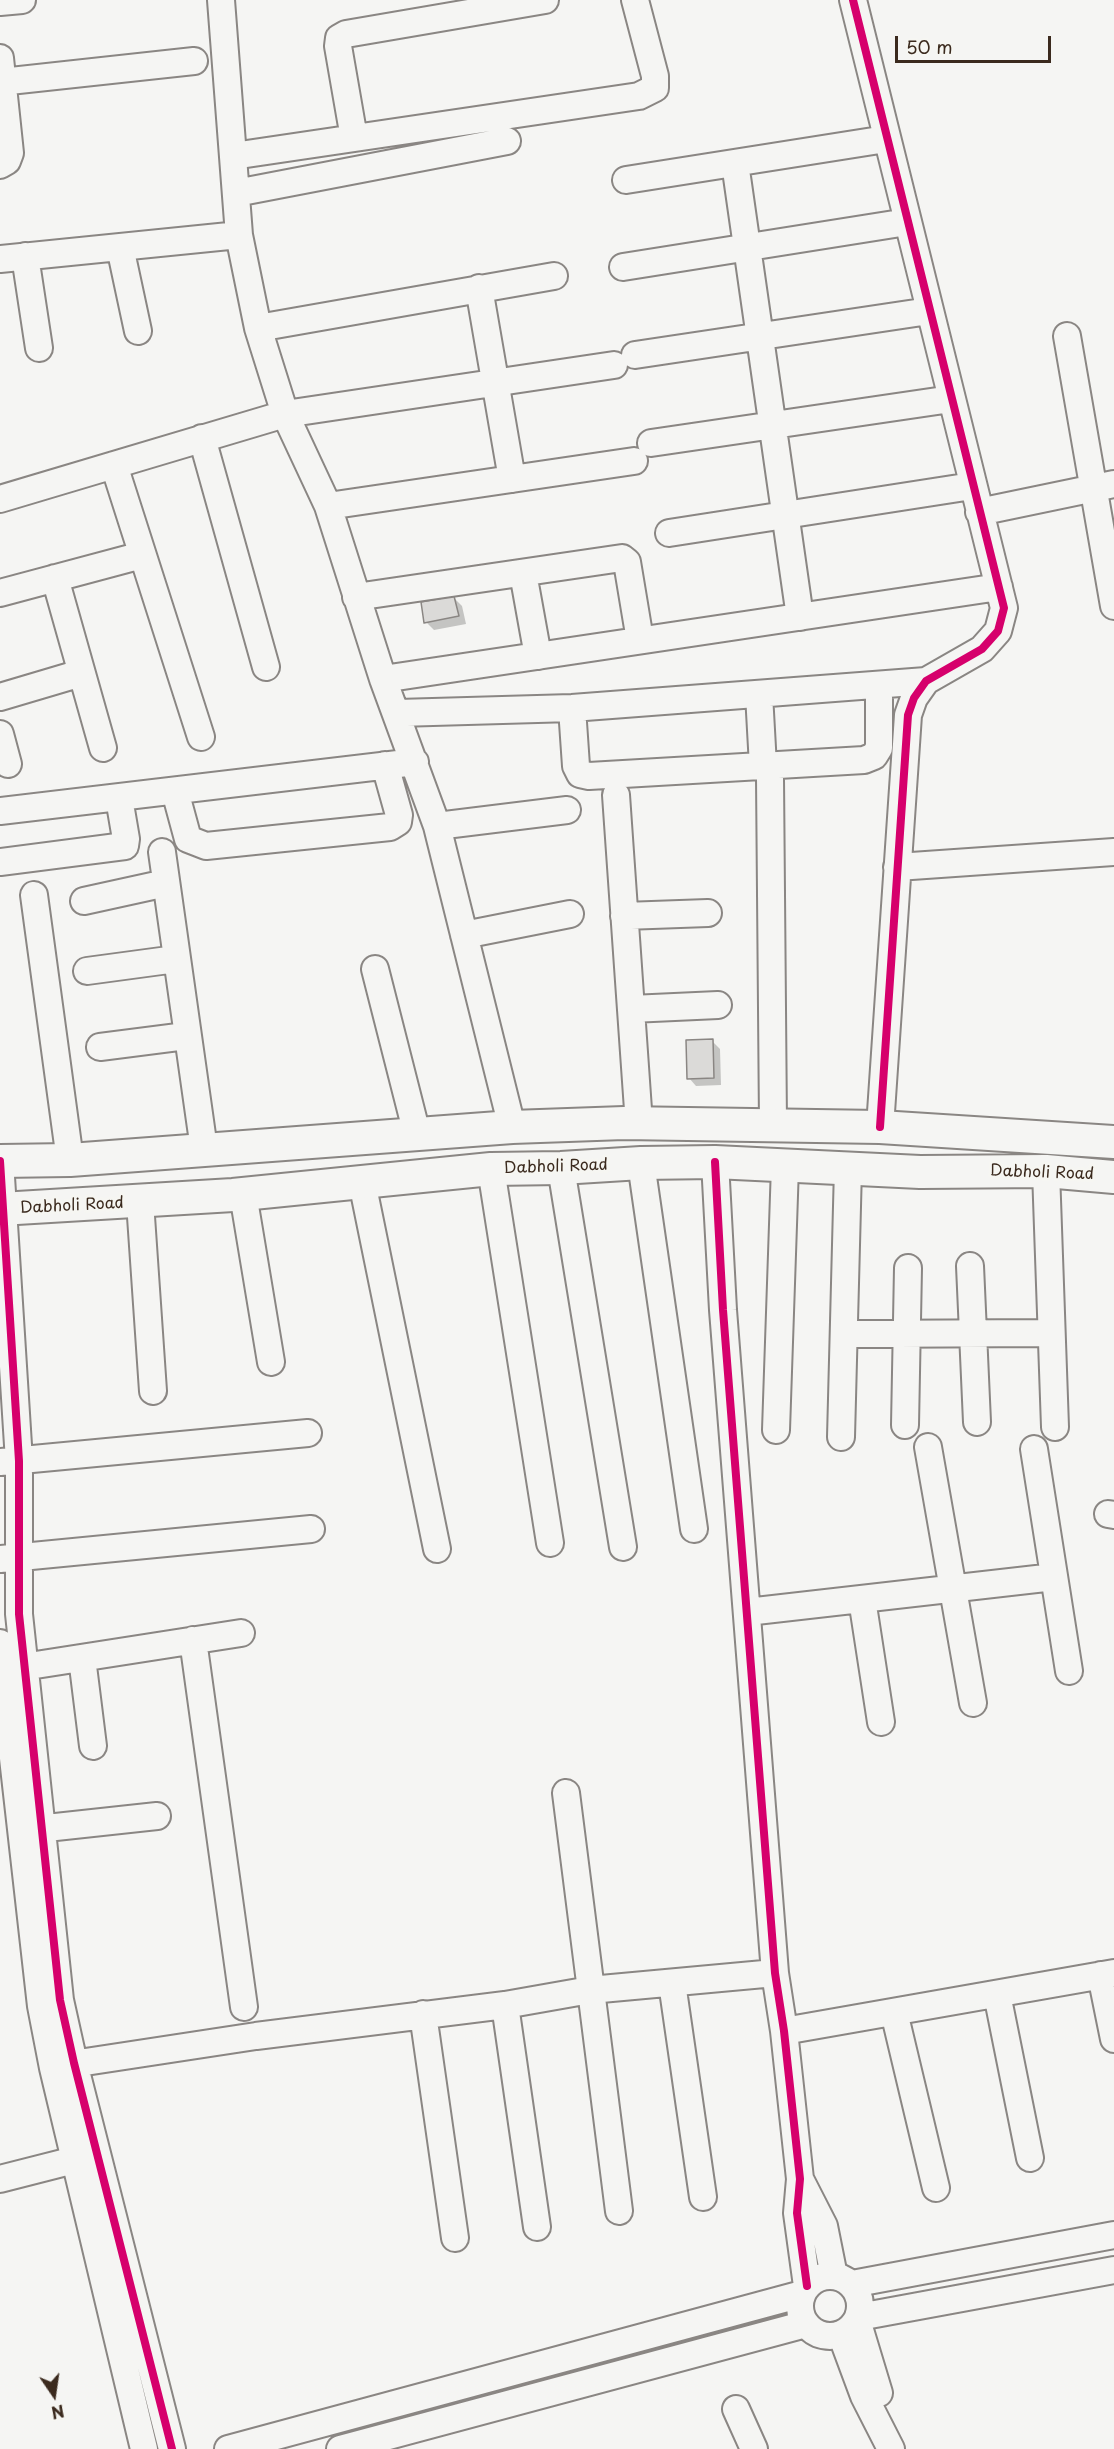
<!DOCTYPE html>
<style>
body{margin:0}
#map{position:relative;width:1114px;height:2449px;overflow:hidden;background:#f5f5f3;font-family:"Playpen Sans",sans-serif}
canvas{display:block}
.north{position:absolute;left:24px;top:2365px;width:60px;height:60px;-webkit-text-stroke:4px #f6f6f2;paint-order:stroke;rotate:167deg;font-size:16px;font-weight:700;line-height:24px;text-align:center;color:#3b2a1e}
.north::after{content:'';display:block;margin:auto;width:21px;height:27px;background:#3b2a1e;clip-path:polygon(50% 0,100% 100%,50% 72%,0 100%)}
.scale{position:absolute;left:895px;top:36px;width:156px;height:27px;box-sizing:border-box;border:3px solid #3b2a1e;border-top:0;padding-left:8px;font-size:18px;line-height:21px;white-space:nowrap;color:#3b2a1e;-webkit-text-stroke:4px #f6f6f2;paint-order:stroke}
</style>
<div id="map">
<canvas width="1114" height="2449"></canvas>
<div class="north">N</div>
<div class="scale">50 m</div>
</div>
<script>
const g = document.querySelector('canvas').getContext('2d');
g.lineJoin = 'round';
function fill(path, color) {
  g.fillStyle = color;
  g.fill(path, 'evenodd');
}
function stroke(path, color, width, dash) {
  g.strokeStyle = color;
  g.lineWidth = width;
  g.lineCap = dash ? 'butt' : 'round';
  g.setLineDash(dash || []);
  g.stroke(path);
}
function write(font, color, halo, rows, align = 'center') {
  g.font = font + ' "Playpen Sans",sans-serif';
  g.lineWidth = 6;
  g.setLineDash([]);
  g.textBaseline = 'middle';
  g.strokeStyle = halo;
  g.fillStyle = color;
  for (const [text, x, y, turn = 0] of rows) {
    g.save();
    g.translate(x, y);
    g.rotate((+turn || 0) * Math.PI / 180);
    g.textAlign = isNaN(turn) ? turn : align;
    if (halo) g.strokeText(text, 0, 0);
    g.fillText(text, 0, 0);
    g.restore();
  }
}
fill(new Path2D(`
 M454,598L462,606L466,624L434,630L426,622Z
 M712,1041L720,1049L721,1085L696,1086L689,1078Z`), '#0003');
const building = new Path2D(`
 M454,596L459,616L424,623L421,602Z
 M713,1039L714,1078L687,1079L686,1040Z`);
fill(building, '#dbdad8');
stroke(building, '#8a8683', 1.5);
const minor = new Path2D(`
 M221,0L239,235L258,328L285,414L614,365
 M853,0L1004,608L998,631L982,649L926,681L914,698L908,715L880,1127
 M0,2L22,0
 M0,58L10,153L7,161L0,165
 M0,82L194,61
 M354,138L338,46L339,38L346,34L545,0
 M233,156L639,96L655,88V76L635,0
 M735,163L800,617
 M626,180L886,139
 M236,193L507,141
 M120,247L138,331
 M25,256L39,348
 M0,259L239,235
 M623,267L907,222
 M479,288L512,479
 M258,328L554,276
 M1067,336L1114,606
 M635,355L929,311
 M202,438L266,667
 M651,443L951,399
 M114,465L201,737
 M0,499L285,414L328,506L383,679L437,826L512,1127
 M328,506L634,461
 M979,512L1114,484
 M669,533L972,486
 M523,573L538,656
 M55,578L103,748
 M0,593L142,555
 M356,597L622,558L627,562L640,640
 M383,679L999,587
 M759,694L763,766
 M0,697L81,673
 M572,708L576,766L580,774L589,776L864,760L874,756L879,748V685
 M398,713L572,708L926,681
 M0,734L8,764
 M770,778L773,1124
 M175,791L188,839L206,846L390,827L398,822L399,815L385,765
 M616,795L639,1124
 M0,811L415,762
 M437,826L567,810
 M162,852L204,1149
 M0,862L125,846L126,839L119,798
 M897,867L1114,852
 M34,895L70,1160
 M84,901L166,883
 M624,916L708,913
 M464,935L570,914
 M375,969L417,1134
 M87,971L176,959
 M631,1009L718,1005
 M100,1047L186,1036
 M0,1161L19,1461V1614L60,2000L74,2063L172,2449
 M715,1162L723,1310L775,1973L784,2031L800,2179L797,2213L807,2286
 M641,1163L694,1529
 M561,1168L623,1547
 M491,1169L550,1543
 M1046,1171L1055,1427
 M362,1182L437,1549
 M243,1194L271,1362
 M140,1202L153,1391
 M970,1266L977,1422
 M845,1334L1050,1333
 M905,1425L908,1268
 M776,1430L785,1166
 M841,1437L848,1168
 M928,1447L973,1703
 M1034,1449L1069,1671
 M0,1462L308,1433
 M1108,1514L1114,1515
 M0,1559L311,1529
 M862,1599L881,1722
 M747,1612L1054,1577
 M193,1640L244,2007
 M0,1643L41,2006L53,2068L144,2449
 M82,1658L93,1746
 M10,1669L241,1633
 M566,1793L619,2211
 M28,1830L157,1816
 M1101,1975L1114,2039
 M672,1983L703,2197
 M997,1994L1030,2158
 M505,2005L537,2227
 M894,2012L936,2188
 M423,2014L455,2238
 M784,2031L1114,1973
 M59,2066L256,2036L505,2005L590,1990L775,1973
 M0,2179L90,2156
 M800,2179L824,2226L834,2276
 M800 2306a30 30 0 1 1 60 0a30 30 0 1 1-60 0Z
 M852,2284L1114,2235
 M859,2317L1114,2270
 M857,2320L879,2393
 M841,2334L864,2396L891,2449
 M736,2409L754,2449
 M228,2449L802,2294
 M340,2449L806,2324`);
const major = new Path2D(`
 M0,1161L70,1160L512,1127L624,1123L880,1127L1114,1142
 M0,1209L233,1195L491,1169L561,1168L641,1163L715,1162L920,1172L1046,1171L1114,1177`);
stroke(minor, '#8a8683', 30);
stroke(major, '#8a8683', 36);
stroke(minor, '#f5f5f3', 26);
stroke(major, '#f5f5f3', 32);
stroke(new Path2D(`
 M853,0L1004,608L998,631L982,649L926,681L914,698L908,715L880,1127
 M0,1161L19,1461V1614L60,2000L74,2063L172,2449
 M715,1162L723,1310L775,1973L784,2031L800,2179L797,2213L807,2286`), '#d6006c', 8);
write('16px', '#3b2a1e', '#f6f6f2', [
 ["Dabholi Road",556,1167,-2],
 ["Dabholi Road",1042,1173,2],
 ["Dabholi Road",72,1206,-3]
]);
</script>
